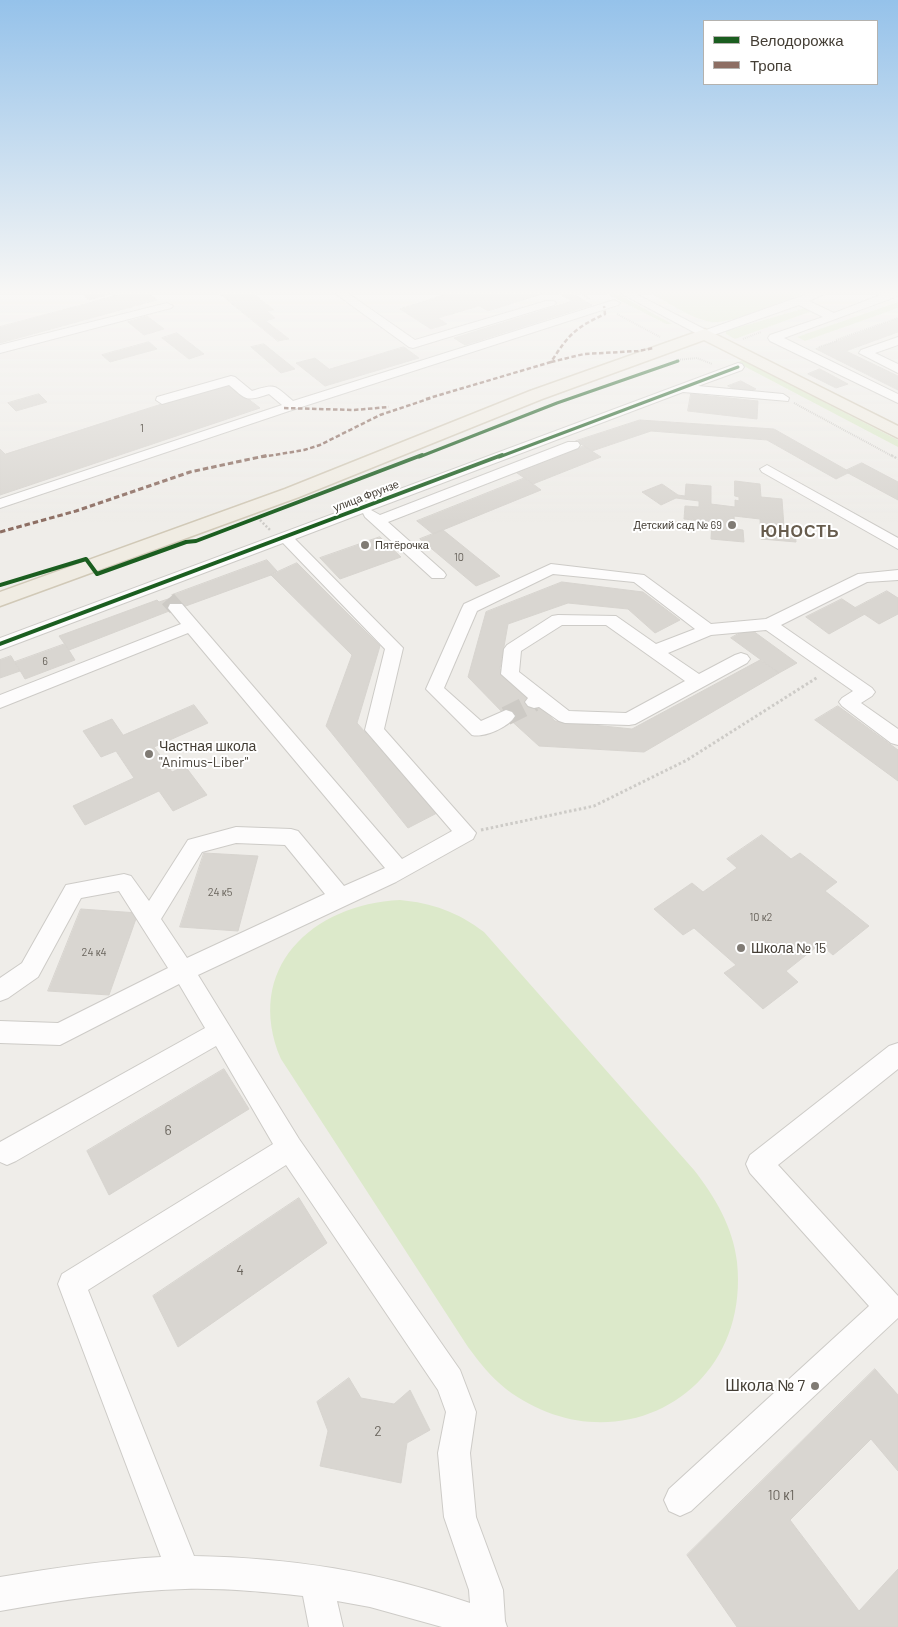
<!DOCTYPE html>
<meta charset="utf-8">
<style>
body{margin:0}
#map{position:relative;width:898px;height:1627px;overflow:hidden;background:#efede9;font-family:Barlow,sans-serif}
canvas{display:block}
.legend{position:absolute;left:703px;top:20px;width:175px;height:65px;box-sizing:border-box;background:#fff;border:1px solid #b4b2ae;margin:0;padding:6px 9px;list-style:none;font-size:15px;color:#443e35}
.legend li{display:flex;align-items:center;gap:10px;height:25px}
.legend b{width:25px;border:1px solid #b4b2ae}
</style>
<div id="map">
<canvas width="898" height="1627"></canvas>
<ul class="legend">
<li><b style="height:6px;background:#1b5e20"></b>Велодорожка</li>
<li><b style="height:6px;background:#8d6e63"></b>Тропа</li>
</ul>
</div>
<script>
const g = document.querySelector('canvas').getContext('2d');
g.lineJoin = 'round';
function fill(path, color) {
  g.fillStyle = color;
  g.fill(path, 'evenodd');
}
function stroke(path, color, width, dash) {
  g.strokeStyle = color;
  g.lineWidth = width;
  g.lineCap = dash ? 'butt' : 'round';
  g.setLineDash(dash || []);
  g.stroke(path);
}
function write(font, color, halo, rows, align = 'center') {
  g.font = font + ' Barlow,sans-serif';
  g.lineWidth = 4;
  g.setLineDash([]);
  g.textBaseline = 'middle';
  g.strokeStyle = halo;
  g.fillStyle = color;
  for (const [text, x, y, turn = 0] of rows) {
    g.save();
    g.translate(x, y);
    g.rotate((+turn || 0) * Math.PI / 180);
    g.textAlign = isNaN(turn) ? turn : align;
    if (halo) g.strokeText(text, 0, 0);
    g.fillText(text, 0, 0);
    g.restore();
  }
}
fill(new Path2D(`
 M607,294H618L672,324H666Z
 M652,294H802C781,302 730,325 711,322C692,319 669,303 652,294Z
 M898,302V308L805,341L797,337Z
 M805,308L815,310L735,339L726,334V331Z
 M742,360L898,440V447L740,364L739,362Z
 M400,900C432,903 458,912 484,932L694,1170C715,1197 733,1227 737,1262C751,1396 612,1469 506,1389C491,1377 479,1362 468,1347L281,1059C243,969 312,904 400,900Z`), '#dce9ca');
const building = new Path2D(`
 M83,294H110L89,300Z
 M122,294H149L157,300L0,343V327Z
 M220,294H254L274,310L267,311L275,318L266,321L289,339L278,341Z
 M448,294H542L488,311L479,306L438,318L447,324L431,329L400,309Z
 M560,294H573L592,305L465,345L454,338L572,301Z
 M147,316L164,329L144,335L128,322Z
 M898,319V332L846,351L898,376V390L816,349Z
 M177,333L204,354L189,359L162,338Z
 M149,342L157,349L110,362L102,355Z
 M264,344L295,369L281,373L251,347Z
 M404,347L419,358L325,386L296,363L315,358L329,369Z
 M820,369L848,384L836,388L808,374Z
 M741,381L756,389L743,394L728,386Z
 M228,383L260,408L0,495V449L5,454Z
 M39,394L47,402L16,411L8,403Z
 M691,394L758,401L757,419L688,411Z
 M640,420L774,429L850,472L836,479L767,440L651,431L592,451L576,441Z
 M584,446L601,457L533,484L517,473Z
 M862,463L898,482V500L848,473L850,472L847,470Z
 M525,478L541,490L433,534L417,521Z
 M735,481L760,484L761,497L782,499L784,527L795,529L796,542L761,539L760,519L734,516L735,529L743,530L744,542L711,539L712,522L684,519L685,506L699,507V501L676,498L661,505L642,492L662,484L678,495L685,496L686,484L711,486V504L735,507V500L739,501V497L735,496Z
 M443,530L500,576L476,586L420,539Z
 M380,537L401,557L340,579L320,558Z
 M267,560L277,571L271,575L183,607L182,606L69,650L59,636L157,600L159,602L174,597L172,595Z
 M297,563L380,646L357,723L437,813L408,828L326,726L352,655L271,575Z
 M562,582L643,592L680,620L655,633L628,609L568,603L508,624L500,669L555,721L632,729L760,660L779,673L644,752L539,746L506,716L468,677L486,612Z
 M887,591L898,598V614L879,624L855,608Z
 M842,599L865,614L829,634L806,617Z
 M749,628L797,663L779,673L731,638Z
 M65,644L75,660L25,679L15,662Z
 M11,656L20,671L0,678V660Z
 M194,705L208,723L154,747L172,772L185,766L207,795L173,811L159,791L85,825L73,806L134,778L116,751L101,757L83,731L112,719L123,735Z
 M838,706L898,750V781L815,720Z
 M762,835L791,859L800,853L837,882L825,891L869,926L833,955L820,944L786,971L798,982L763,1009L724,973L736,965L694,928L683,935L654,909L692,883L703,892L737,868L727,859Z
 M204,853L258,856L238,931L180,927Z
 M81,909L138,913L109,995L48,991Z
 M224,1069L249,1109L109,1195L87,1151Z
 M299,1198L327,1243L178,1347L153,1296Z
 M875,1369L898,1395V1471L871,1439L790,1520L859,1611L898,1569V1627H737L687,1555Z
 M349,1378L361,1398L394,1404L410,1390L430,1430L407,1443L401,1483L320,1466L328,1431L317,1402Z`);
fill(building, '#d9d6d1');
stroke(building, '#d7d4cf', 1);
stroke(new Path2D(`
 M168,599L176,608`), '#cdcac5', 16, [16, 8]);
stroke(new Path2D(`
 M506,716L534,702`), '#cdcac5', 19, [19, 10]);
const minor = new Path2D(`
 M336,294H349L415,340L546,301H554L556,303L554,305L413,348L409,347Z
 M622,294H636L706,330L807,294H824L809,301L834,313L883,294H898V296L784,338L898,394V403L770,341L768,338L770,335L823,317L799,305L705,338Z
 M614,300L620,303L618,305L289,411L0,508V499L282,405L269,394C245,402 247,400 229,385L162,404L156,400L157,397L231,376L235,377L252,391C276,383 274,385 293,401Z
 M167,303L173,306L171,308L0,353V345Z
 M898,337V345L875,353L898,364V373L859,353L861,350Z
 M738,363L742,364L744,367L742,370L698,386L783,394L789,398L788,401L683,392L371,510L380,515L568,442H578L580,445L578,448L388,522L444,572L446,575L444,578H432L365,517L363,513L295,539L403,648L384,729L476,833L473,839L396,882L198,975L299,1139L460,1370L476,1412L470,1453L476,1517L503,1590L505,1621L507,1627H442L370,1607L337,1601L343,1627H309L303,1596C264,1592 224,1588 185,1589C122,1591 61,1600 0,1611V1577C54,1568 107,1560 161,1557L58,1284L62,1274L273,1144L216,1046L16,1161L7,1165L0,1162V1142L205,1028L179,984L60,1045L0,1043V1021L58,1023L168,968L119,891L81,898L38,977L8,998L0,1001V978L22,963L66,885L124,874L131,876L149,901L188,840L236,827L291,829L298,831L344,886L385,868L188,633L0,708V695L181,624L168,608L170,604H182L402,859L452,831L365,730L385,649L283,543L0,650V638ZM236,843L285,845L325,894L187,958L161,919L202,852ZM286,1165L438,1390L446,1412L438,1453L444,1517L469,1590L470,1603C377,1571 292,1558 194,1556L88,1290Z
 M767,465L898,538V549L762,472L760,469Z
 M551,564L644,575L711,624L766,619L858,574L898,570V580L867,582L781,625L872,688L875,692L872,696L861,703L898,729V745L891,743L842,706L839,702L842,698L853,691L766,630L711,635L668,653L699,674L735,655L741,653L747,655L750,659L747,663L635,724L629,725L565,723L559,721L539,707L534,708L528,706L525,702L528,698L501,674L504,649L507,645L552,616L558,615L616,616L656,644L695,629L634,582L553,574L477,611L444,688L481,721L506,710L512,712L515,716C509,727 484,738 472,735L426,689L462,608L464,604ZM562,625H606L685,681L626,713L569,711L519,672L521,651Z
 M898,1043V1069L778,1165L898,1296V1318L691,1511L680,1516L669,1511L664,1500L669,1489L869,1306L750,1173L746,1164L750,1155L889,1046Z`);
const major = new Path2D(`
 M705,329L898,426V438L704,340L542,399L299,497L0,606V592L285,489L530,391Z`);
stroke(minor, '#cdcbc7', 2);
stroke(major, '#d1c9b7', 3);
stroke(new Path2D(`
 M582,294L590,299
 M617,314L660,337
 M743,339L761,332
 M836,340L898,318
 M819,347L837,341
 M676,360L697,358L712,364
 M794,403L894,457`), '#cdcbc7', 2, [1, 1]);
stroke(new Path2D(`
 M891,455L898,459
 M260,520L270,530`), '#cdcbc7', 2.5, [2, 2]);
stroke(new Path2D(`
 M481,830L594,806L687,760L818,677`), '#cdcbc7', 3, [2.5, 2.5]);
fill(minor, '#fdfcfc');
fill(major, '#f0ece3');
stroke(new Path2D(`
 M551,362L584,354L638,351L654,348
 M426,399L551,362C569,334 575,328 605,314L604,306
 M284,408L354,410L389,407
 M262,457L304,450L320,445L380,415L431,398`), '#8d6e63', 2.5, [4.5, 2.5]);
stroke(new Path2D(`
 M0,532L76,511L190,472L269,455`), '#8d6e63', 3, [5.5, 3]);
stroke(new Path2D(`
 M419,457L557,403L678,361
 M499,457L738,367`), '#1b5e20', 3);
stroke(new Path2D(`
 M0,585L86,559L97,574L186,542L196,541L422,455
 M0,644L502,455`), '#1b5e20', 4);
const sky = g.createLinearGradient(0, 0, 0, 522);
sky.addColorStop(0, '#95c2ea');
sky.addColorStop(0.56, '#f8f7f5');
sky.addColorStop(1, '#f8f7f500');
g.fillStyle = sky;
g.fillRect(0, 0, 898, 522);
for (const [x, y, r, color] of [
 [732,525,5,"#807b74"],
 [365,545,5,"#807b74"],
 [149,754,5,"#807b74"],
 [741,948,5,"#807b74"],
 [815,1386,5,"#807b74"]
]) {
  const dot = new Path2D();
  dot.arc(x, y, r, 0, 2 * Math.PI);
  g.fillStyle = color;
  g.fill(dot);
  stroke(dot, '#fff', 2);
}
write('11px', '#6a655d', null, [
 ["1",142,428],
 ["10",459,557],
 ["6",45,661],
 ["24 к5",220,892],
 ["10 к2",761,917],
 ["24 к4",94,952]
]);
write('11px', '#443e35', '#fff', [
 ["улица Фрунзе",366,496,-21]
]);
write('11px', '#443e35', '#fff', [
 ["Детский сад № 69",722,525],
 ["Пятёрочка",375,545,"left"]
], 'right');
write('14px', '#443e35', '#fff', [
 ["Частная школа",159,746],
 ["\"Animus-Liber\"",159,762],
 ["Школа № 15",751,948]
], 'left');
write('14px', '#6a655d', null, [
 ["6",168,1130],
 ["4",240,1270],
 ["2",378,1431],
 ["10 к1",781,1495]
]);
g.letterSpacing = '1px';
write('bold 16px', '#675c4d', '#fff', [
 ["ЮНОСТЬ",800,532]
]);
g.letterSpacing = '0px';
write('16px', '#443e35', '#fff', [
 ["Школа № 7",805,1386]
], 'right');
</script>
